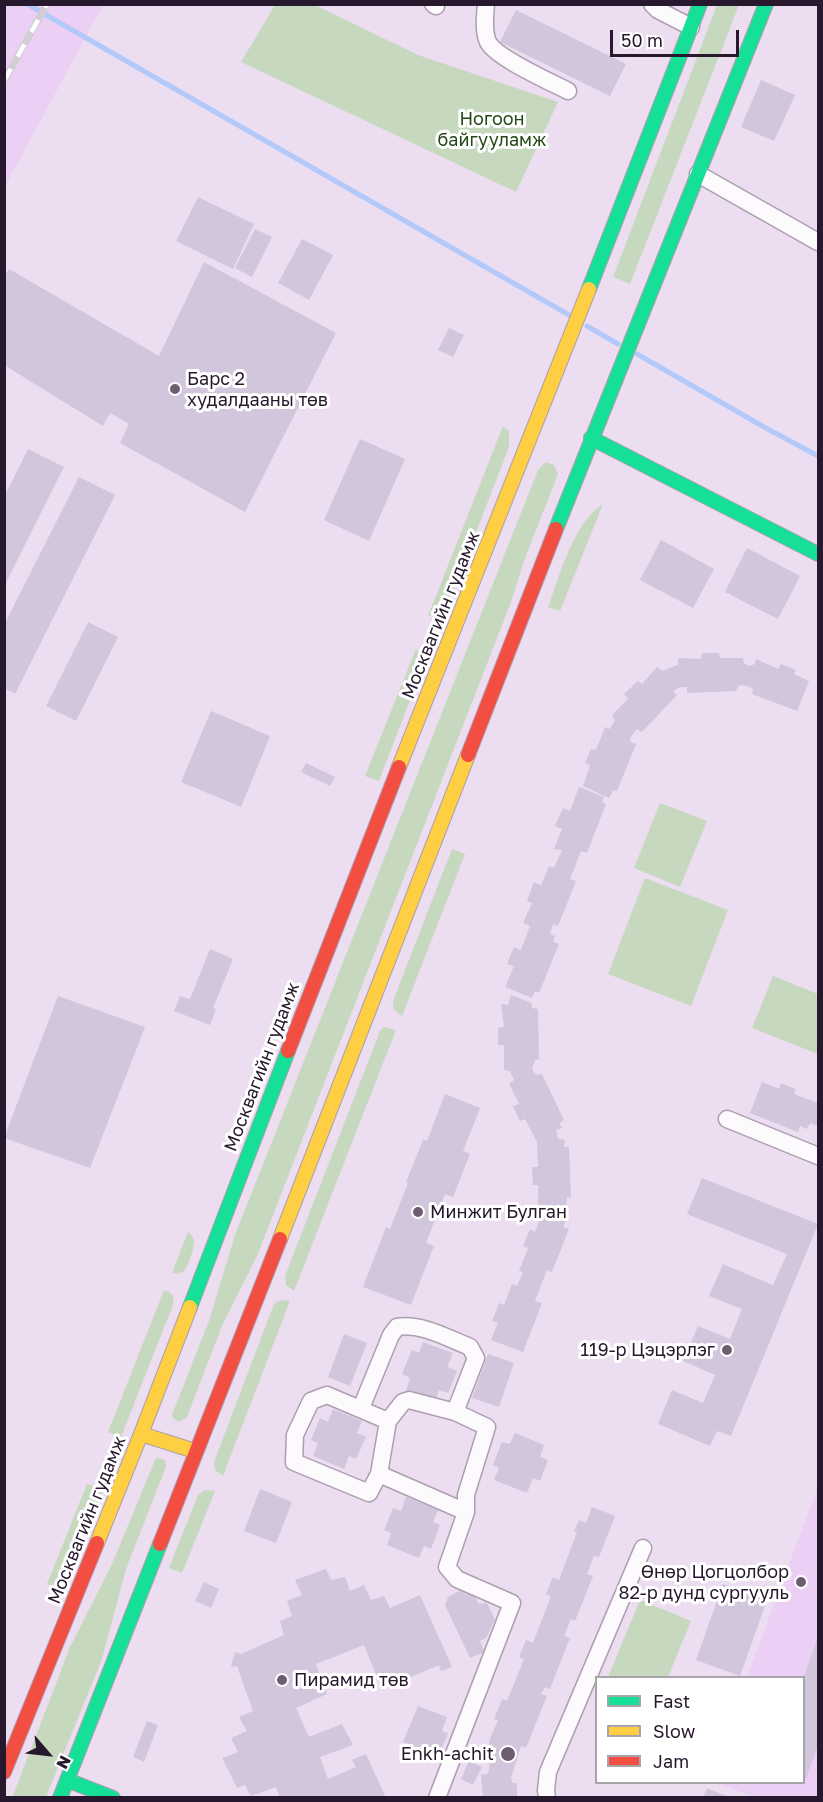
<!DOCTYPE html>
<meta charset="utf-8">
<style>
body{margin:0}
#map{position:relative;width:823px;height:1802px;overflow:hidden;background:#ecddf0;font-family:"Golos Text",sans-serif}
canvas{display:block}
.frame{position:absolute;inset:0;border:6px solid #28182d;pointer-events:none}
.legend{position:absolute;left:595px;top:1676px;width:210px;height:108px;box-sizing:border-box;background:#fff;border:2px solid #a9a3ab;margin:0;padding:8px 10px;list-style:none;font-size:18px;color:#28182d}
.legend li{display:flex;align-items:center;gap:12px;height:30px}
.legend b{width:30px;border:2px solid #a9a3ab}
.north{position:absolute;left:18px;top:1724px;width:60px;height:60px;-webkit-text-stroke:4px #fff;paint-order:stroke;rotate:118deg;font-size:16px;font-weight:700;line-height:24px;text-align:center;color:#28182d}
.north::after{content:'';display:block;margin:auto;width:21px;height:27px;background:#28182d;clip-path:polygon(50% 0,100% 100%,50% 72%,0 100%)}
.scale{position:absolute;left:610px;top:30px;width:129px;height:27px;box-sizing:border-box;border:3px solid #28182d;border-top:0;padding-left:8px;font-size:18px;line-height:21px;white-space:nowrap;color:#28182d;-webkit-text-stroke:4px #fff;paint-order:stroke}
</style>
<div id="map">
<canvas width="823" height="1802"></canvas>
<div class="frame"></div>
<ul class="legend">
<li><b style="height:8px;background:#16e098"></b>Fast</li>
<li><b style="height:8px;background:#ffcf43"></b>Slow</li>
<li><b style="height:8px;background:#f24e42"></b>Jam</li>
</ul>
<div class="north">N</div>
<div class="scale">50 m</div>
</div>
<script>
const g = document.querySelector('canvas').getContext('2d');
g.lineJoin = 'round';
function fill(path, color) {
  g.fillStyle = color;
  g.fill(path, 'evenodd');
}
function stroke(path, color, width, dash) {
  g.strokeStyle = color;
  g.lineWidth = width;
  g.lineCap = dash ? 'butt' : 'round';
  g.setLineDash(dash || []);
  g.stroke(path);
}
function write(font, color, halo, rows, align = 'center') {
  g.font = font + ' "Golos Text",sans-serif';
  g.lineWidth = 6;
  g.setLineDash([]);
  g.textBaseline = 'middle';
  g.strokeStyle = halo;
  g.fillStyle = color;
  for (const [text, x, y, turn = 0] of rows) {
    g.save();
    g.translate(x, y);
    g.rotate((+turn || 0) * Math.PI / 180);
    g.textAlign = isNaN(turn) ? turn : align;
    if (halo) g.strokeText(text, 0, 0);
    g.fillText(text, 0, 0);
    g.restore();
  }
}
fill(new Path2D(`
 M5,4L103,5L5,186L4,5Z
 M818,1487V1797H754L717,1783L804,1782V1678L747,1677Z`), '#ebcff4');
fill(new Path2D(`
 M275,5H315L418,55L558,102L516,192L241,62Z
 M717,5H739L630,284L613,277Z
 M503,426L509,431V447L448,604L437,614L428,616Z
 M546,462L554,465L558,474L524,561L511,602L257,1256L222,1326L187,1417L179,1422L174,1419L172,1416L173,1412L209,1321L235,1235L538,470Z
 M603,504L560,611L548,607C560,575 573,523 603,504Z
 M416,649L422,657L423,666L379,781L365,776Z
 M660,803L707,821L680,887L634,868Z
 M452,849L465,854L402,1016L394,1010L393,1001Z
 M645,878L728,910L691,1006L608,974Z
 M773,976L818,994V1054L752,1028Z
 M384,1027L396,1030L294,1291L286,1285L285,1276L380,1031Z
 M188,1232C191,1235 193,1236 194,1240C195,1246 188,1270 182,1272C178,1275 177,1273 172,1273Z
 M164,1290C172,1293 175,1296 173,1305L121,1437L108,1432Z
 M281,1300L290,1301L223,1476L215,1470L214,1462L274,1304Z
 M157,1458L165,1460L166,1467L126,1569L102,1659L46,1797L12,1798L70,1647L112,1564L155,1460Z
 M87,1484L103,1489L65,1583C59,1589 55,1587 47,1584Z
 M209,1490L215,1491L182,1573L169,1568L198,1495L203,1491Z
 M640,1600L691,1621L668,1677H608Z`), '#c6d9bf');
stroke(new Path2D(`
 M27,4L569,315
 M587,326L618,344
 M637,354L764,427L818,456`), '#b2c9f9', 5);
fill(new Path2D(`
 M516,10L626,64L610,96L500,42Z
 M761,80L795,95L774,141L741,127Z
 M198,197L254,224L233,269L176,241Z
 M255,229L272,237L252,277L235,268Z
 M302,239L333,255L309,300L278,283Z
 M204,262L336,333L245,512L120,443L129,424L110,413L103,426L4,365V277L9,269L159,356Z
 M449,328L464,335L453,357L438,350Z
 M360,439L405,459L369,541L324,520Z
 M28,449L64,467L4,587V497Z
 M79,477L115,495L15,694L4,688V625Z
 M661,540L714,569L693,608L640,580Z
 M747,548L800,576L778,619L725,592Z
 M88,622L118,637L76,721L46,706Z
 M702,653H719L720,658H743L744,663L749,666L755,664L756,659L778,669L781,664L796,670L794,674L809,681L797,711L752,694L753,688L743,685L738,686L736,691L687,693V687H680L673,691L677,695L642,732L637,729L631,736L630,742L636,744L617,791L613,790L609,798L583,786L590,765L585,763L591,749L596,750L605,727L610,729L615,720L612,715L628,699L624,694L638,681L642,684L657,667L662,671L678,665V658L701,659Z
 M211,711L270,736L241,807L181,782Z
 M306,763L335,777L330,786L301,772Z
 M579,787L604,797L602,802L606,804L587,853L581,851L570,879L576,881L558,926L553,924L550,934L555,936L553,942L559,944L539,993L535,991L532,998L505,987L514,966L507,964L514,947L521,950L530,926L523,923L532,903L527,901L534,882L541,885L549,866L554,868L562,850L554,849L562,829L555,826L563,808L570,811Z
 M210,949L233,959L213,1008L216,1009L210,1025L174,1011L180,996L190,999Z
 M511,995L532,1003V1008L538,1009L539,1059L535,1060L532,1069L536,1075L542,1074L564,1120L559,1123L562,1128L556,1130L558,1139L565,1140L564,1147H569L571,1198L567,1197L566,1206H561L558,1215L538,1208V1185H533L532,1167H538L537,1142L525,1119L520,1121L513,1106L519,1104L509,1084L514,1080L510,1071L504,1070V1045H498V1028L504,1027L501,1004L508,1005Z
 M58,996L145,1027L90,1168L4,1138Z
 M762,1082L779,1089L781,1083L796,1089L794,1094L818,1103V1126L810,1123L807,1129L800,1126L798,1132L750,1113Z
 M445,1094L480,1108L463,1151L470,1154L453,1197L445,1194L426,1243L434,1246L411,1305L363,1287L386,1227L390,1229L408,1183L406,1182L423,1140L427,1141Z
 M702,1178L818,1224L731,1436L717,1431L710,1446L658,1424L672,1390L703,1403L715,1375L683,1361L698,1326L730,1339L742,1309L709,1296L723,1264L773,1285L787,1254L687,1214Z
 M543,1210L566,1220L563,1227L569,1229L552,1272L547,1270L535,1301L542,1303L523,1352L491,1340L498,1323L492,1321L499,1303L504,1305L512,1284L517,1286L523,1272L519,1271L528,1248L523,1246L530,1229L535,1232Z
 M344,1334L367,1343L350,1386L328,1377Z
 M423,1342L453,1353L447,1367L457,1371L448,1393L439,1390L435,1401L406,1390L410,1378L402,1374L412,1350L419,1353Z
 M488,1354L514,1363L499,1407L472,1398Z
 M333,1409L362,1421L357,1433L366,1437L356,1459L349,1456L344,1469L313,1456L318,1443L311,1440L320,1418L328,1422Z
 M515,1433L544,1445L540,1457L548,1460L540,1481L533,1478L527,1493L494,1480L499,1468L493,1465L502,1442L510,1444Z
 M260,1489L292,1502L276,1543L244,1531Z
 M406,1497L438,1510L433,1522L440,1525L431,1549L424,1546L419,1558L387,1545L391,1533L384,1530L393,1508L401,1511Z
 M592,1507L615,1516L599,1557L594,1556L587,1574L593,1576L575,1621L571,1619L564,1636L570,1638L550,1689L545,1687L541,1694L547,1696L526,1748L521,1746L511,1778L512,1783H517V1798H483L481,1774L487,1775L489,1770V1741L498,1720L494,1719L502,1699L507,1701L524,1659L519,1657L526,1640L533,1643L551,1596L546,1594L553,1577L559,1580L577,1532L574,1531L579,1520L586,1523Z
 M326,1569L331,1580L345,1577L350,1591L364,1585L371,1600L384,1596L390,1608L420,1595L452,1667L441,1671L439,1665L382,1689L364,1645L316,1664L327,1694L296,1708L309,1737L342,1724L353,1745L320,1757L328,1779L356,1767L352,1760L366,1754L386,1798H280L276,1787L251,1796L245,1785L237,1788L222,1758L238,1752L231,1738L247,1731L239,1717L253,1711L237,1666L231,1667L235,1652L241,1654L284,1635L280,1621L292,1616L287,1601L302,1595L295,1580Z
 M204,1582L219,1589L211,1608L195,1601Z
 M723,1584L767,1600L740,1676L696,1660Z
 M461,1590L465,1594L474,1595L479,1604L487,1603L495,1619L486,1638L480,1641L485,1652L470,1658L445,1605L448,1597Z
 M818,1637V1745L804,1784V1676Z
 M418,1706L447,1717L442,1731L448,1733L442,1748L437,1746L430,1762L406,1752L409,1744L403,1742Z
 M147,1721L158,1725L144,1762L133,1757Z
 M469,1761L482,1767L473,1785L461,1779Z
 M707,1788L728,1797V1798H703Z`), '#d1c6dc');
const street = new Path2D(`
 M433,4L436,6
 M486,4C485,16 483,31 488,42C496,58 551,82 568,91
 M652,4L658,10L691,27
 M698,174L818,242
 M727,1119L818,1156
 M361,1408L391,1335L397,1327C422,1323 447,1338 470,1347L476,1358L455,1412
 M379,1474L369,1493L294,1462L295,1435L311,1401L327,1395L388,1421
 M437,1798L512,1603L457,1579L447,1567L466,1512V1495L487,1427L455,1412L409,1400L403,1402L388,1421L379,1474L466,1512
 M547,1798L546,1790L548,1772L643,1548`);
const fast = new Path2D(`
 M589,289L700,4
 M591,438L818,554
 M556,529L766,4
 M190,1307L288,1051
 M67,1780L113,1798
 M60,1798L160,1544`);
const slow = new Path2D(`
 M399,767L589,289
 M280,1239L468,755
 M141,1434L195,1451
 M97,1543L141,1434L190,1307`);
const jam = new Path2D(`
 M468,755L556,529
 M288,1051L399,767
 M160,1544L280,1239
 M4,1772L97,1543`);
stroke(street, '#ad9eb0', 19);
stroke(fast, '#ad9eb0', 16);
stroke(slow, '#ad9eb0', 16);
stroke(jam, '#ad9eb0', 16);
stroke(street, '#fcfafd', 16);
stroke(fast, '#16e098', 14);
stroke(slow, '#ffcf43', 14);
stroke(jam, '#f24e42', 14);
const rail = new Path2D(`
 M4,81L47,4`);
stroke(rail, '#d2ced3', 7);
stroke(rail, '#fff', 4.5, [14]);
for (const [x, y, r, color] of [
 [175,389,6,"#6d5d71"],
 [418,1212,6,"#6d5d71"],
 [727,1350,6,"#6d5d71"],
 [801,1582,6,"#6d5d71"],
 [282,1680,6,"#6d5d71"],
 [508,1754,8,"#6d5d71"]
]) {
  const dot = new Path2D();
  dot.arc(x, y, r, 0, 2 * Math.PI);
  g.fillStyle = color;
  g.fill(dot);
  stroke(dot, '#fff', 2);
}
write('18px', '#244917', '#fff', [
 ["Ногоон",492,119],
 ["байгууламж",492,140]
]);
write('18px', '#28182d', '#fff', [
 ["Барс 2",187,379],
 ["худалдааны төв",187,400],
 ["Минжит Булган",430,1212],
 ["119-р Цэцэрлэг",715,1350,"right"],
 ["Өнөр Цогцолбор",789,1572,"right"],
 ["82-р дунд сургууль",789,1593,"right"],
 ["Пирамид төв",294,1680],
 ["Enkh-achit",494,1754,"right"]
], 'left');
write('18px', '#28182d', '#fff', [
 ["Москвагийн гудамж",441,615,-68],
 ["Москвагийн гудамж",262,1067,-69],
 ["Москвагийн гудамж",87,1520,-68]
]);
</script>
